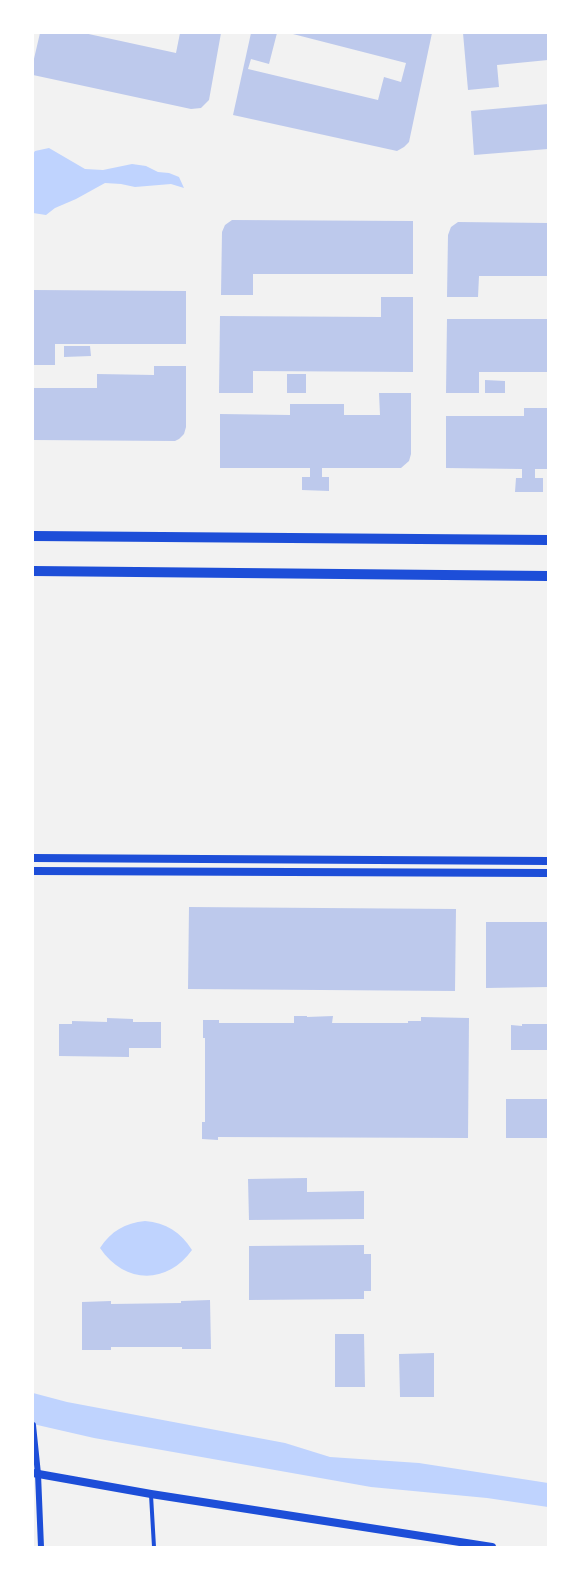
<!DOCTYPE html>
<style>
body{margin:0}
#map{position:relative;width:581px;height:1580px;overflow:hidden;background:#f2f2f2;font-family:"DejaVu Sans",sans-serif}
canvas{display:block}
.frame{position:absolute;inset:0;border:34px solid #fff;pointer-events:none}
</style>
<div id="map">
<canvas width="581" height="1580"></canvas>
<div class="frame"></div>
</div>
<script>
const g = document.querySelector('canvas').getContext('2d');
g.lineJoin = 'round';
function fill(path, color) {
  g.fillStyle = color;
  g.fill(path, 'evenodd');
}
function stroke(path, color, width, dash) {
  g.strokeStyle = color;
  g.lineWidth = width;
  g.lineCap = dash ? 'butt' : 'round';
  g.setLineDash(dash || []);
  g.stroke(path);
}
fill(new Path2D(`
 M49,148L85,169L103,170L132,164L146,166L158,172L169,173L179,177L184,188L171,184L135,187L121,184L105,183L76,199L55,208L46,215L33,213V154L35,151Z
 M145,1221C166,1223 181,1232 192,1250C167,1285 124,1284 100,1248C111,1231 125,1223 145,1221Z
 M33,1393L67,1402L285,1443L330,1457L419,1463L548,1483V1507L487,1498L371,1487L94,1438L33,1424Z`), '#bfd3fe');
fill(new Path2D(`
 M40,33H84L176,53L180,33H221L209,100L201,108L191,109L33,75V63Z
 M251,33H277L269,64L251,59L248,69L378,100L384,77L401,82L406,63L289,33H432L409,142L404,147L397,151L233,115Z
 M463,33H548V60L497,65L499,87L468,90Z
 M548,104V149L474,155L471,111Z
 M232,220L413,221V274H253V295H221L222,232L225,225Z
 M458,222L548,223V276H479L478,297H447L448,235L451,227Z
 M33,290L186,291V344H55V365H33Z
 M381,297H413V372L253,371V393H219L220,316L381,317Z
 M447,319H548V372H479V393H446Z
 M64,346H90L91,356L64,357Z
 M154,366H186V427L184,434L179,439L175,441L33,440V388H97V374L154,375Z
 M287,374H306V393H287Z
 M485,380L505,381V393H485Z
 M379,393H411V454L409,461L401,468H322V477H329V491L302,490V477H310V468H220V414L290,415V404H344V415H380Z
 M524,408H548V469H535V478H543V492H515L516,478H522V469L446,468V416H524Z
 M189,907L456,909L455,991L188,989Z
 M486,922H548V987L486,988Z
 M294,1016H307V1017L333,1016L332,1023H408V1021H421V1017L469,1018L468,1138L218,1137V1140L202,1139V1122H205V1038H203V1020H219V1023H294Z
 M107,1018L133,1019V1022H161V1048H129V1057L59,1056V1024H72V1021L107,1022Z
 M522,1024H548V1050H511V1025L522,1026Z
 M506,1099H548V1138H506Z
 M307,1178V1192L364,1191V1219L249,1220L248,1179Z
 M364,1245V1254H371V1291H364V1299L249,1300V1246Z
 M210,1300L211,1349H182V1347H111V1350H82V1302L111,1301V1304L181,1303V1301Z
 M335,1334H364L365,1387H335Z
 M434,1353V1397H400L399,1354Z`), '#bdc9ec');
stroke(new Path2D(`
 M151,1495L154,1547`), '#1d4ed8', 4);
stroke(new Path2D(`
 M33,1425L38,1474L41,1547`), '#1d4ed8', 6);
stroke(new Path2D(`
 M33,858L548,861
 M33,871L548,873
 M33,1473L151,1494L492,1547`), '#1d4ed8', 8);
stroke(new Path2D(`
 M33,536L548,540
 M33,571L548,576`), '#1d4ed8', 10);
</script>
